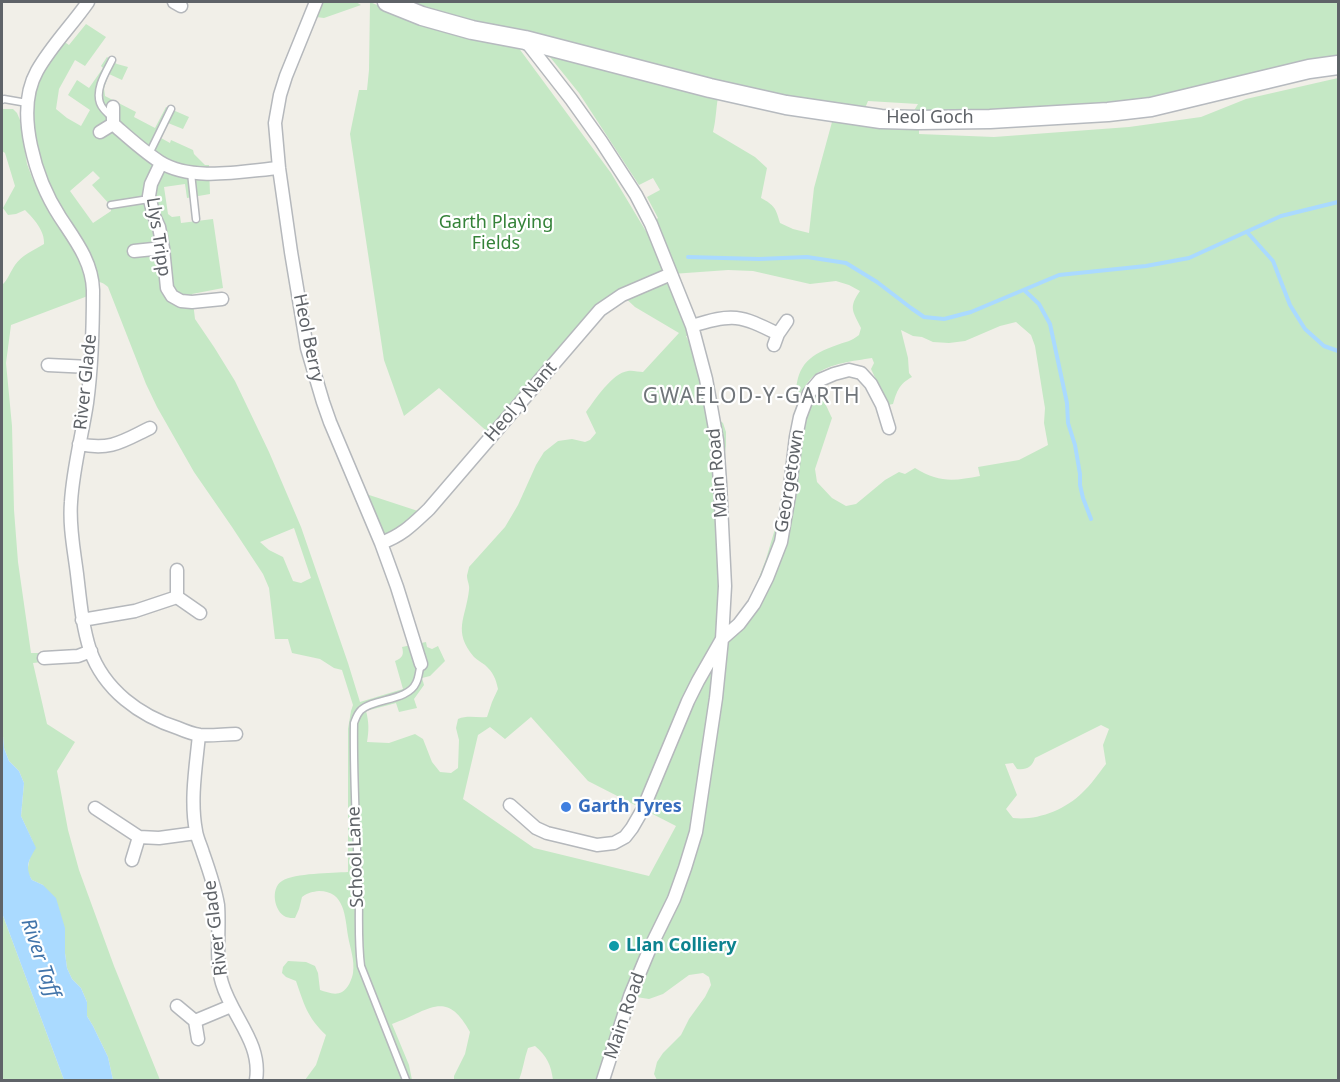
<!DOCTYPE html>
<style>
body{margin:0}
#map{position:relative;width:1340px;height:1082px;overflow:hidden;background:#f1efe8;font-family:"Noto Sans",sans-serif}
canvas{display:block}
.frame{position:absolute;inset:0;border:3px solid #5f6368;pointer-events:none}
</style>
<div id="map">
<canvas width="1340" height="1082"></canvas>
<div class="frame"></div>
</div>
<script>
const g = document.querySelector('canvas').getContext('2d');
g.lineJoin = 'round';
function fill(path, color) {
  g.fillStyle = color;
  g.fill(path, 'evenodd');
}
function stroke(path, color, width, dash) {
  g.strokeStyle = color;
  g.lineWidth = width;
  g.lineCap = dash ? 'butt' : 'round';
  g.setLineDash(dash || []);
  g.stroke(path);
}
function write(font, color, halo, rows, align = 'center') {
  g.font = font + ' "Noto Sans",sans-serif';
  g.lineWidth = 4.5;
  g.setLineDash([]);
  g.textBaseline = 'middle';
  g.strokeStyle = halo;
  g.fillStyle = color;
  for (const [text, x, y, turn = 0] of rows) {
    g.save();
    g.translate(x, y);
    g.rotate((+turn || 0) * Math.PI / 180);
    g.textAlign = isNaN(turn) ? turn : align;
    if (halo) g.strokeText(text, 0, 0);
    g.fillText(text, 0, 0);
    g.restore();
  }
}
fill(new Path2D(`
 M322,2H356L361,5L324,18L316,17Z
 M370,2L410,19L518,47L611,173L647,233L651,224L658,218L647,197L660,190L653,178L639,185L579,93L546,52L718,97C716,109 716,120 713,132L755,157L767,168L761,198C774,205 776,208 780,223L793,229L809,233L814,188L832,122L900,130H919V134L994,137L1129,127L1201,117L1246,99L1338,78V1080H657L654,1074L657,1062L663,1053L681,1035L689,1019L705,997L711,985L709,977L703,973L689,975L663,994L649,999L630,996L603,1080H553C551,1065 547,1056 535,1046L528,1048C524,1059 523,1070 519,1080H454V1076L465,1054L470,1032C446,988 429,1011 392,1024L409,1065L412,1080H305L316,1065L326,1035C307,1017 304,1004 296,981L286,977L282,973L283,967L288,961L306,962L315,966L318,973L320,990C327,992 335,996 342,992C348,989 352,979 353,973C355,960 350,948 348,936C345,917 345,891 319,891C312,892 309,892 302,897L299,909L295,918C292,918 289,918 286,917C274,912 270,888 282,881C295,873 332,873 348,872V729L351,711L353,705L342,670L334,668L320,659L292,653L288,639H275L269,588L263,574L232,527L194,472L157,407L146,384L108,287C103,282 99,281 92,282L93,294L11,325L6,363L12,426L14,510L18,562L31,653H43V662L33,663L47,724L75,742L57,771L68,830L79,870L114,966L160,1080H113L108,1057L93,1026L87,1016V1002L81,988L72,979L67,968L65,953L43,885L32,880L27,872L33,842L21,816L24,783L19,771L9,761L4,748L2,724V285C8,280 10,272 15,265C22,255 34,250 44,244C45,231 34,219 25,210L16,214L8,215L3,208L15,186L5,153L2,151V109H13L17,113L20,120L27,164L33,180L40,178L27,103L60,39L69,45L86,24L106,37L85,66L75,60L59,89L56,109L67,118L81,126L90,110L68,95L77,80L89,88L103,68L101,66L107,57L117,64L128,67L122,80L109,74L104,88L105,96L136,112L134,117L155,128L166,107L189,117L183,129L168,123L161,138L170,143L171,140L193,150L194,154L205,165H209L210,194L187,198L185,184L164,187L168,214L172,217L180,216L181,223L213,219L223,288L192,294L195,319L214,347L235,381L269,452L301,527L348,663L360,702L403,689L395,661C403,658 404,654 402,647L426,642L427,647L432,649L438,646L445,661L430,676L422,678L424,685L414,699L417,708L399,712L396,703L366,711C369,722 369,731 367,742L389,743L415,734L423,739L432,762L440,772L451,773L458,768L459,740L456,728L458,719C468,715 476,718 487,717L492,702L498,689C496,679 493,672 485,665C481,662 477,660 474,657C452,631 466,618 469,590C470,585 467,581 467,576C467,575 469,568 469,567L505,527L518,505L536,465L544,452L558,441L572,439L585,442L590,440L596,433L586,412C595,400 612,373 628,371C632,370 639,372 643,372L679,333L635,307L622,295L492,436L439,388L404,416L384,360L350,134L359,90H367L369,70ZM93,171L100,178L92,185L111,206V211L93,223L70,191ZM728,270L753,271L810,284L836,281L849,285L860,291C848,308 853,311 861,328L859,335C850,342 847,341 837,345C811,354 797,364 796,393L800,394C804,388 809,379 815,375C830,363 854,361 872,358L874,363L871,369L888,405L893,404C897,391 899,384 912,377L909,373L908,358L901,330L913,336L922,337L933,342L949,343L965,341L1000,326L1016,322L1031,335L1035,346L1043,396L1045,408L1044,423L1048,445L1019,460L978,467L980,476C954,481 939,483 915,468L905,474L899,472L885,480L856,504L846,506L832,498L817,482L815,469L832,418C825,403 825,399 809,393L785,506L778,519L766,559L752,596L737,620L722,637L720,483L726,446V432L723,423L705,409L699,379L689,342L686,336H694L672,274ZM294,528L311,578L301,583L293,581L283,557L269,550L260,542ZM531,717L588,781L676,826L649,876L534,848L463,799L478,735L490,727L505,739ZM1101,725L1109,729L1103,745L1106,764C1098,774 1091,785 1082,793C1065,810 1036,821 1013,818L1006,809L1017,795L1005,764L1013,763L1017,769C1027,770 1032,767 1035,758Z
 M394,2H1338V62L1159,102L910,117L918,104L868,101L863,113L806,106Z
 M360,492L424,513L381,543Z
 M2,913L64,1080H2Z`), '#c5e8c5');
fill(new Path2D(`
 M2,724L4,748L9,761L19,771L24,783L21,816L36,848C28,861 25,867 32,880L43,885L56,898L65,928V953L67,968L72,979L81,988L87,1002V1016L93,1026L108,1057L113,1080H64L2,913Z`), '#aadaff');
stroke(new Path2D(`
 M1247,232L1273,261L1290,305L1305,329L1324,346L1338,351
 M688,257L759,259L807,257L846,263L877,282L911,308L924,317L944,319L971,312L1059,275L1146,266L1189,258L1281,216L1338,202
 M1024,290L1039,304L1050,324L1067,403L1068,423L1075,445L1080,474V485L1083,498L1091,519`), '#aadaff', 4);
const lane = new Path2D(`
 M112,60C106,72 95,89 100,103C102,109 108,114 113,118
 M2,100L4,99L27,103
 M149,154L171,109
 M191,173L196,219
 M111,205L149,199
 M406,1080L361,966C358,943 359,920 359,897C357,839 353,781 354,723C356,718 357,714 361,710C374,698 408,701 416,683C419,678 419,670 421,664`);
const street = new Path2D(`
 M88,2C72,25 51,46 37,71C14,112 36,180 60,217C75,240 92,261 93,290C93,328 92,366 87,403C82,436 73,468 71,502C69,526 74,550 77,574C80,599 82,625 90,650C104,690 140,716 178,728C185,731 193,734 200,735C212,736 224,734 236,734
 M174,2L181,6
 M316,2L286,76L280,95L275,123L279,168L291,252L307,348L323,402L330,422L381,543L397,587L421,664
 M525,40L571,99L601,141L636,195L651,224L692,326L706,379L717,440L720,483L725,586L722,639L716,698L696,832L685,868L674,899L650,948L630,996L603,1080
 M113,124V107
 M100,132L113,124C128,137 143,151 160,162C192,182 243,171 279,168
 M161,163L151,184L149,196L154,216L159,227L163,248L167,288L172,296L181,301L192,302L222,299
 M134,251L163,248
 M692,326C733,313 740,315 778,334
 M774,345L778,334L787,321
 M48,365L90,367
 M79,444C111,451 123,441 150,428
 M381,543C403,535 413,524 429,509L600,310L622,295L671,274
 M177,570V597L200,613
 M82,620L135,611L177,597
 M44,658L78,656L91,651
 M199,735C196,766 190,800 196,831C197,838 201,846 203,853C209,870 215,887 218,905C220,930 215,960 222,983C232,1017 262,1043 256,1080
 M510,805L536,828L547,833L597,845L614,843L625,837L632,828L643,809L688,701L698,681L722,639L739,624L754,604L767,578L781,542L789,496L796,437L800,417L809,393L820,380L834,374L849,370L861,373L871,384L882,405L889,428
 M95,808L139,837L159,838L196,833
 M132,860L139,837
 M177,1006L195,1021L231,1006
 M195,1021L198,1039`);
const secondary = new Path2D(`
 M387,2L422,16L472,30L525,40L710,88L786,105L881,119L918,120L990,119L1108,112L1151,107L1309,69L1338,65`);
stroke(lane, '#b5b8bc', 9);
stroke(street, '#b5b8bc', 15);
stroke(secondary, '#b6babf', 21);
stroke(lane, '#fff', 6);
stroke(street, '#fff', 12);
stroke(secondary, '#fff', 18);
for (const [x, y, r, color] of [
 [566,807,6,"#3f7fe0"],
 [614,946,6,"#0f9aa8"]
]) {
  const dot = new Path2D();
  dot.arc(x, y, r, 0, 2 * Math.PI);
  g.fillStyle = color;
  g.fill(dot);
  stroke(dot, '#fff', 2);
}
write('18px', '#5f6368', '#fff', [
 ["Heol Goch",930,118],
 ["Llys Tripp",158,237,81],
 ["Heol Berry",308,338,78],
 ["River Glade",86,382,-84],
 ["Heol y Nant",521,402,-49],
 ["Main Road",718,473,-95],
 ["Georgetown",790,481,-81],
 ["School Lane",356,857,-92],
 ["River Glade",216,928,-97],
 ["Main Road",625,1016,-71]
]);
write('18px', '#348238', '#fff', [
 ["Garth Playing",496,223],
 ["Fields",496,244]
]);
write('bold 18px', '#366cbe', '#fff', [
 ["Garth Tyres",578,807]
], 'left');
write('bold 18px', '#0d838f', '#fff', [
 ["Llan Colliery",626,946]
], 'left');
write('italic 20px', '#4174aa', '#fff', [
 ["River Taff",40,958,71]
]);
g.letterSpacing = '1.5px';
write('21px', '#70757a', '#fff', [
 ["GWAELOD-Y-GARTH",752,397]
]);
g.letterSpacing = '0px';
</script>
